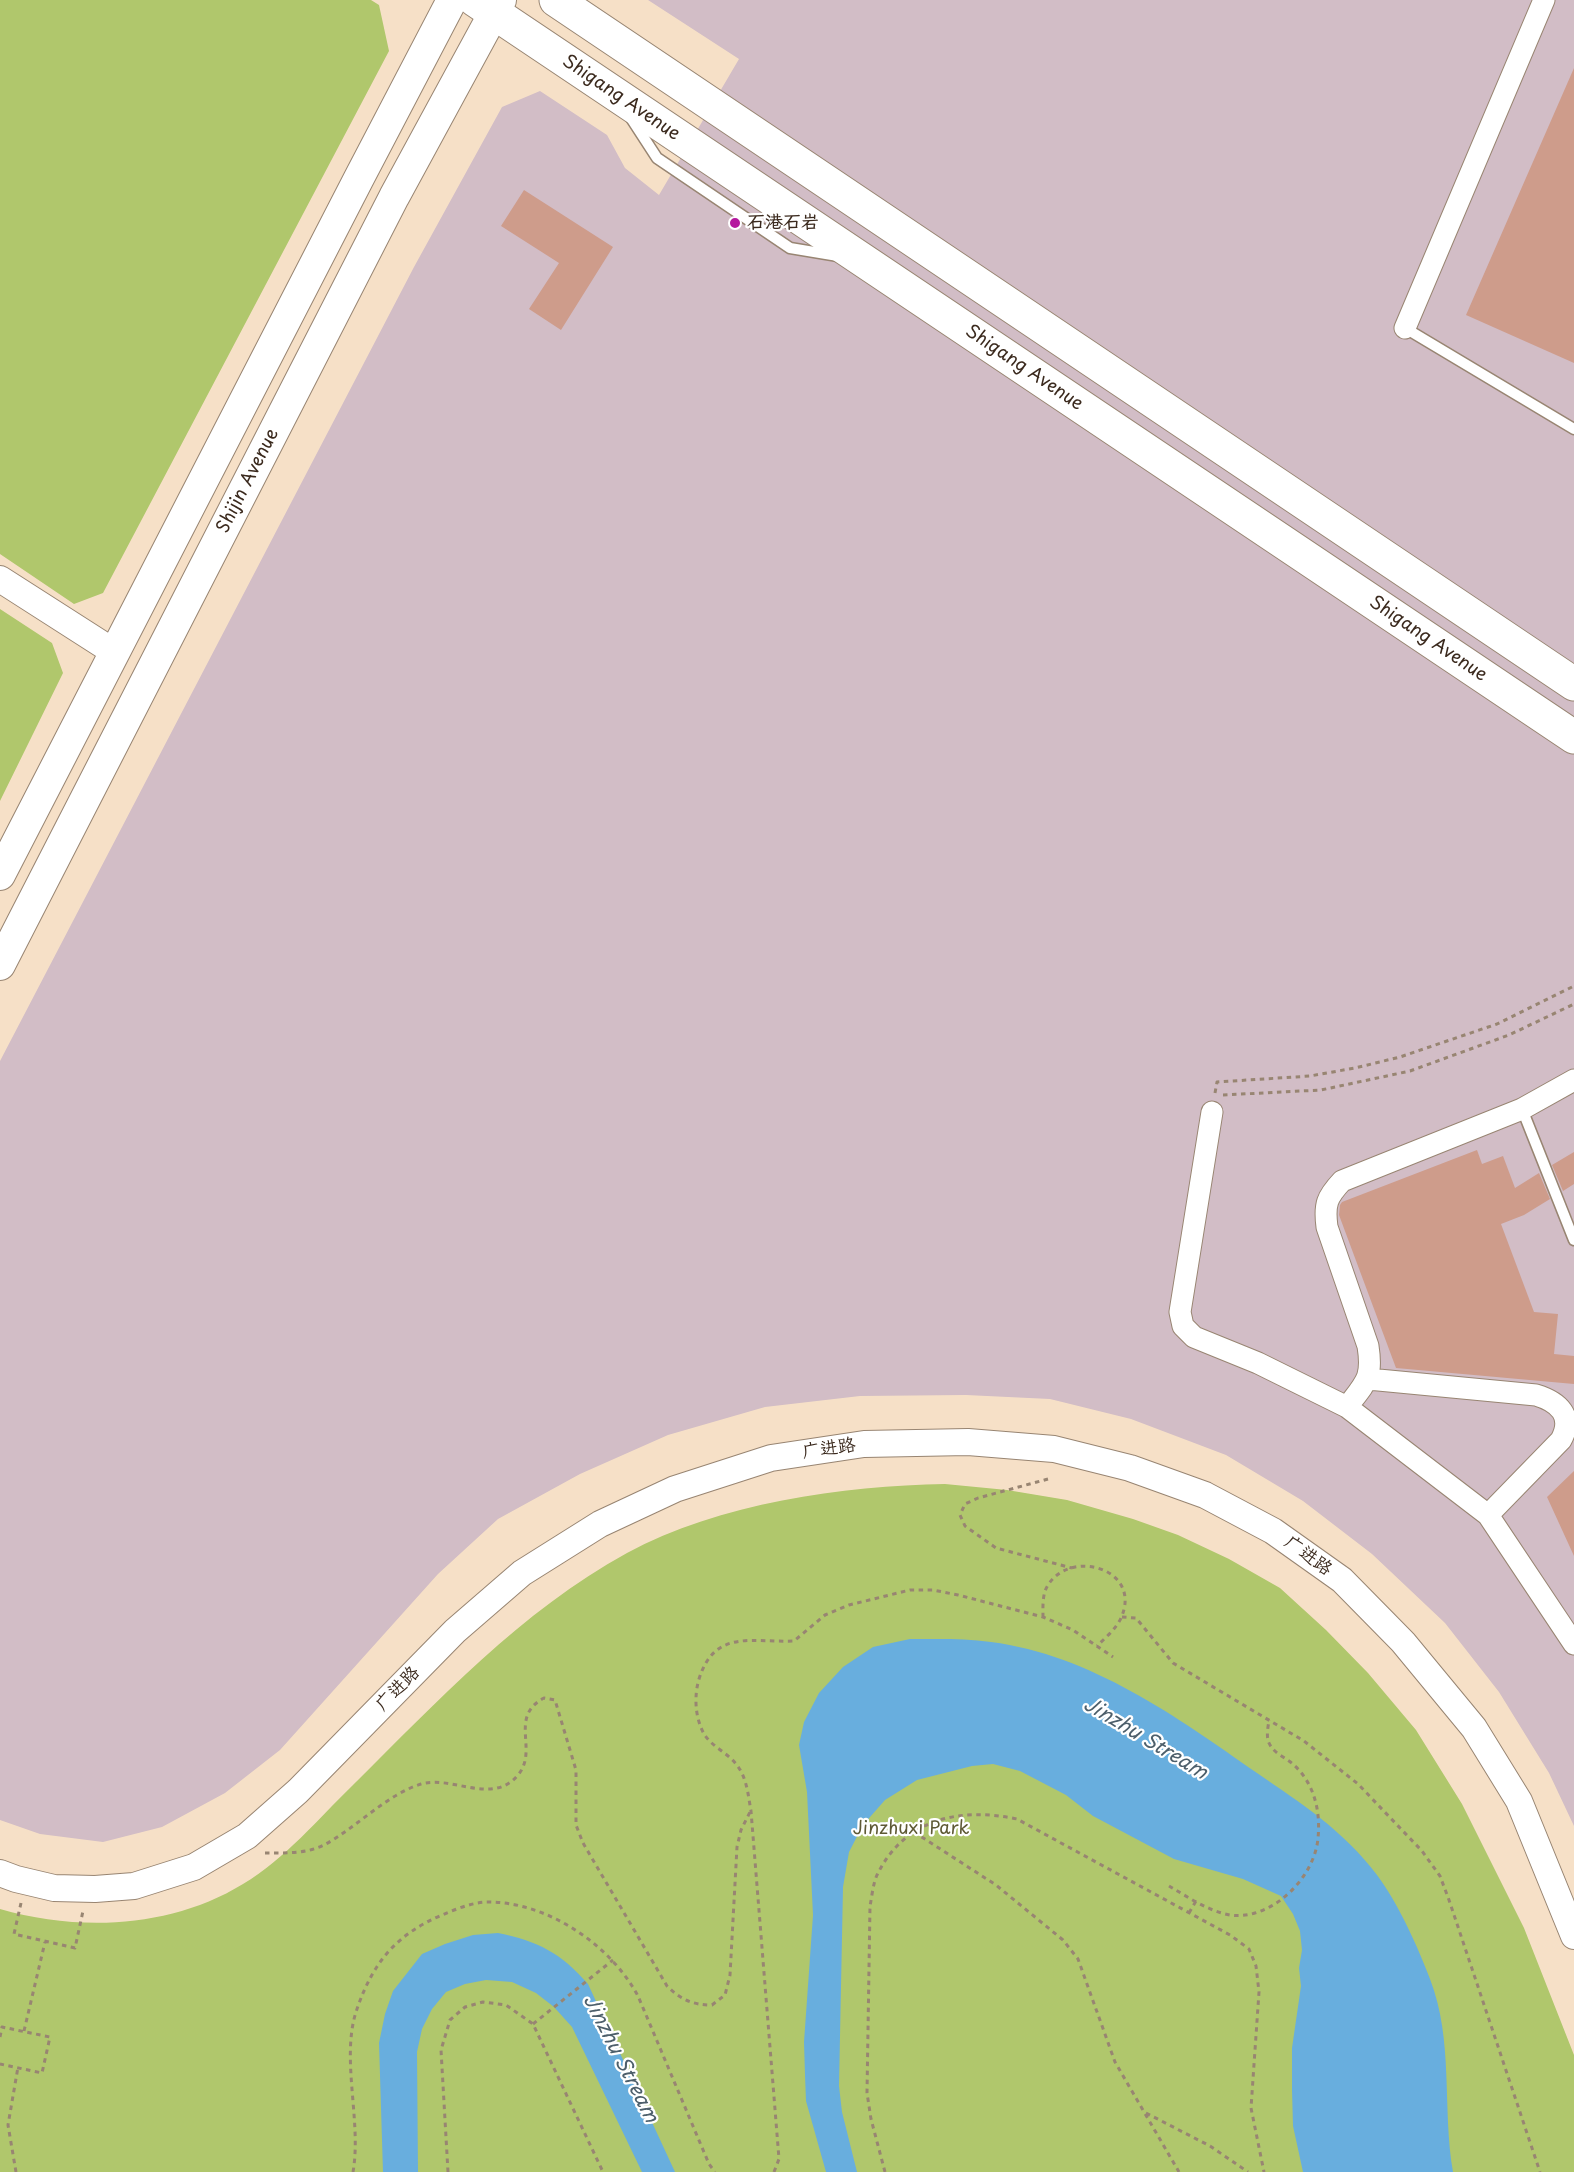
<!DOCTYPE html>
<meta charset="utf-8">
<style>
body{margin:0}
canvas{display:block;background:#f6e0c7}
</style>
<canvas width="1574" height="2172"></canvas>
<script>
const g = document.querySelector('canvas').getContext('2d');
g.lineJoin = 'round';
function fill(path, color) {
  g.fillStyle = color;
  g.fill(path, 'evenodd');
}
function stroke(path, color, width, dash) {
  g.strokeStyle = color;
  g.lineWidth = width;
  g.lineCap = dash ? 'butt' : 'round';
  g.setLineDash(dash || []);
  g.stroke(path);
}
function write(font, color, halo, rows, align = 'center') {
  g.font = font + ' "Playpen Sans","LXGW WenKai TC",sans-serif';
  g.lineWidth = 4.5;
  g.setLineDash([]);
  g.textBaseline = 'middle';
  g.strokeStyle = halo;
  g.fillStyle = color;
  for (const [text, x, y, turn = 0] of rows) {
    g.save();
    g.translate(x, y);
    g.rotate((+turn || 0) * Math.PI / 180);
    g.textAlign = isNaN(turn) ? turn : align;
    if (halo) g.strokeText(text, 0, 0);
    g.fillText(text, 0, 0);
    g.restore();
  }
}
fill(new Path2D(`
 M648,0H1574V1826L1549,1773L1499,1692L1445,1623L1372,1554L1303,1501L1226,1455L1131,1419L1050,1399L966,1395L860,1396L765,1407L668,1435L580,1474L498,1519L438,1574L280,1750L225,1793L162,1827L103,1842L40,1834L0,1820V1061L414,267L502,107L540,91L607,135L625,168L659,195L739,59Z`), '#d2bdc6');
fill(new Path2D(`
 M0,0H371L379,5L389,51L103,593L74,604L0,554Z
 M0,609L52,643L63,673L0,801Z
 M945,1484L1007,1490L1067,1500L1133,1519L1178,1535L1229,1559L1280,1588L1326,1630L1368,1673L1416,1730L1462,1804L1524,1928L1574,2055V2172H0V1909C80,1932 171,1928 243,1884C285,1859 318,1819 353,1785C438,1701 521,1611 627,1553C719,1503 843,1486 945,1484Z`), '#b0c76c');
fill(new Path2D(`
 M910,1639C937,1639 964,1638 991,1642C1091,1655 1177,1717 1257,1773C1302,1804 1343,1830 1377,1875C1398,1903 1418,1947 1430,1979C1454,2041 1442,2108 1453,2172H1303L1293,2126L1292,2090V2048L1301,1986L1299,1968L1302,1950L1300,1931L1293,1914L1281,1896L1243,1879L1174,1859L1093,1816L1066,1795L1020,1771L993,1764L972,1766L917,1780L885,1800L863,1825L849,1852L843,1887L839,2086L842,2112L857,2172H826L806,2101L805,2075L804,2042L813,1915L807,1792L799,1745L804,1722L819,1693L843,1667L873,1647Z
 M498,1933C538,1941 561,1953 588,1984L675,2172H642L572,2027L554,2007L536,1993L512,1982L486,1980L465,1984L446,1992L432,2009L422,2029L417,2052L418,2172H383L379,2043L385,2014L393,1991L422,1954L445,1944L473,1935Z`), '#68aede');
fill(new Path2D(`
 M1574,68V363L1466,315Z
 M524,190L613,247L561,330L529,309L559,263L501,226Z
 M1477,1150L1482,1164L1503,1156L1515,1188L1539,1173L1550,1199L1524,1215L1501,1224L1534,1312L1558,1314L1554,1354L1574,1356V1384L1396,1368L1339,1215L1340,1205L1342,1202Z
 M1574,1152V1184L1563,1191L1552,1165Z
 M1574,1471V1556L1547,1497Z`), '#ce9c8b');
const service = new Path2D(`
 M631,118L657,158L790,248L838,256
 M1405,328L1574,429
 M1522,1109L1574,1240`);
const minor = new Path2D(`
 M1405,328L1544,0
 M1212,1112L1180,1312L1183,1326L1194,1337L1258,1363L1347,1407L1488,1515L1574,1644
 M1368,1379L1536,1395C1559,1402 1574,1416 1561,1440L1488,1515
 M1347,1407C1366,1382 1373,1378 1368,1346L1327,1227C1324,1204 1327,1197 1342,1181L1522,1109L1574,1080`);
const tertiary = new Path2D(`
 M0,579L114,652
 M0,1873L16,1879L54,1888L95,1889L134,1886L194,1867L247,1836L298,1791L455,1631L522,1573L600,1524L675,1489L771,1458L864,1444L968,1442L1054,1449L1130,1468L1205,1495L1273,1531L1342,1580L1403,1642L1474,1728L1519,1801L1574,1936`);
const secondary = new Path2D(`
 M0,875L358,180L452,0
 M0,965L394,197L501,0`);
const primary = new Path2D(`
 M475,0L1574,737
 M556,0L1574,684`);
stroke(service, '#988572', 13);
stroke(minor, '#988572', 23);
stroke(tertiary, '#988572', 28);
stroke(secondary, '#988572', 32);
stroke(primary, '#988572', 35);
stroke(new Path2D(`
 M1215,1093L1217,1082L1310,1076L1355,1068L1400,1057L1497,1024L1574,986
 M1223,1095L1321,1090L1410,1071L1509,1035L1574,1004
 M1048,1479L978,1498L965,1504L960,1515L965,1526L996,1548L1072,1568
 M1043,1617C1043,1607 1042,1594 1048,1585C1071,1548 1143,1569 1121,1618C1116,1629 1105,1638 1097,1646
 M1122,1617L1136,1618L1173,1663L1304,1741L1358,1784L1422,1851L1440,1876L1449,1900L1540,2172
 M914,1832L996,1885L1063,1940L1078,1959L1115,2062L1179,2172
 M265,1853C285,1853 306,1854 324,1845C356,1828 386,1795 421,1784C453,1775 492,1806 518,1775C539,1750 508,1717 544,1698L555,1700L576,1770V1825L583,1843L667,1986C681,2000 693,2005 712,2005L725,1995L730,1975L737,1847L741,1830L750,1812
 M1169,1886C1188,1897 1208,1911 1230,1915C1272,1921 1315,1877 1318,1838C1321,1809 1313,1779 1289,1761C1282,1756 1273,1752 1269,1743C1266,1737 1268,1727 1269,1720
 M21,1903L14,1934L75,1948L83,1911
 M1189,1913L1196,1901
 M533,2024L613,1960
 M24,2031L45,1942
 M0,2037L2,2027L50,2037L42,2073L0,2064
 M1146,2113L1210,2146L1248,2172
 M16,2172L8,2125L18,2067
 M353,2172C362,2121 340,2057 357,2009C373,1962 397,1934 442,1915C456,1909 471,1903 486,1902C546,1901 610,1944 638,1996L709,2164L715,2172
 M448,2172L441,2050L450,2020L465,2007L483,2002L506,2005L533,2024L603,2172
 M774,2172L779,2159L751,1811C748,1795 747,1777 736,1764C727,1752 710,1746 703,1732C695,1716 694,1696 699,1679C715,1628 753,1643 794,1641L825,1615L849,1605L910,1590H933L958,1595L1043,1617L1073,1630L1113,1657
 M885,2172L871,2119L867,2093L870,1906C872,1896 873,1884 877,1875C905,1818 960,1807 1017,1819L1230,1935L1249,1949L1256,1966L1259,1992L1251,2108L1264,2172`), '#988572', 3, [4.5, 4.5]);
stroke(service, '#fff', 10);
stroke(minor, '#fff', 21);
stroke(tertiary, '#fff', 26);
stroke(secondary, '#fff', 30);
stroke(primary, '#fff', 33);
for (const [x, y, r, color] of [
 [735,223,6,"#b5179e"]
]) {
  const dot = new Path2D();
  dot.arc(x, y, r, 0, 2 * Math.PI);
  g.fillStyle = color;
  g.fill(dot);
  stroke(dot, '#fff', 2);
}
write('18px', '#3b2a1e', '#fff', [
 ["Shigang Avenue",621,98,34],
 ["Shigang Avenue",1024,368,34],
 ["Shijin Avenue",248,481,-63],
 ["Shigang Avenue",1428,639,34],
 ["广进路",829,1449,-8],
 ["广进路",1308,1556,36],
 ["广进路",398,1689,-46]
]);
write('bold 18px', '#3b2a1e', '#fff', [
 ["石港石岩",747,223]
], 'left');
write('18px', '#5e5935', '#fff', [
 ["Jinzhuxi Park",911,1829]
]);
write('italic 20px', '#4d5f6b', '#fff', [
 ["Jinzhu Stream",1145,1739,31],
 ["Jinzhu Stream",620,2059,63]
]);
</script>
